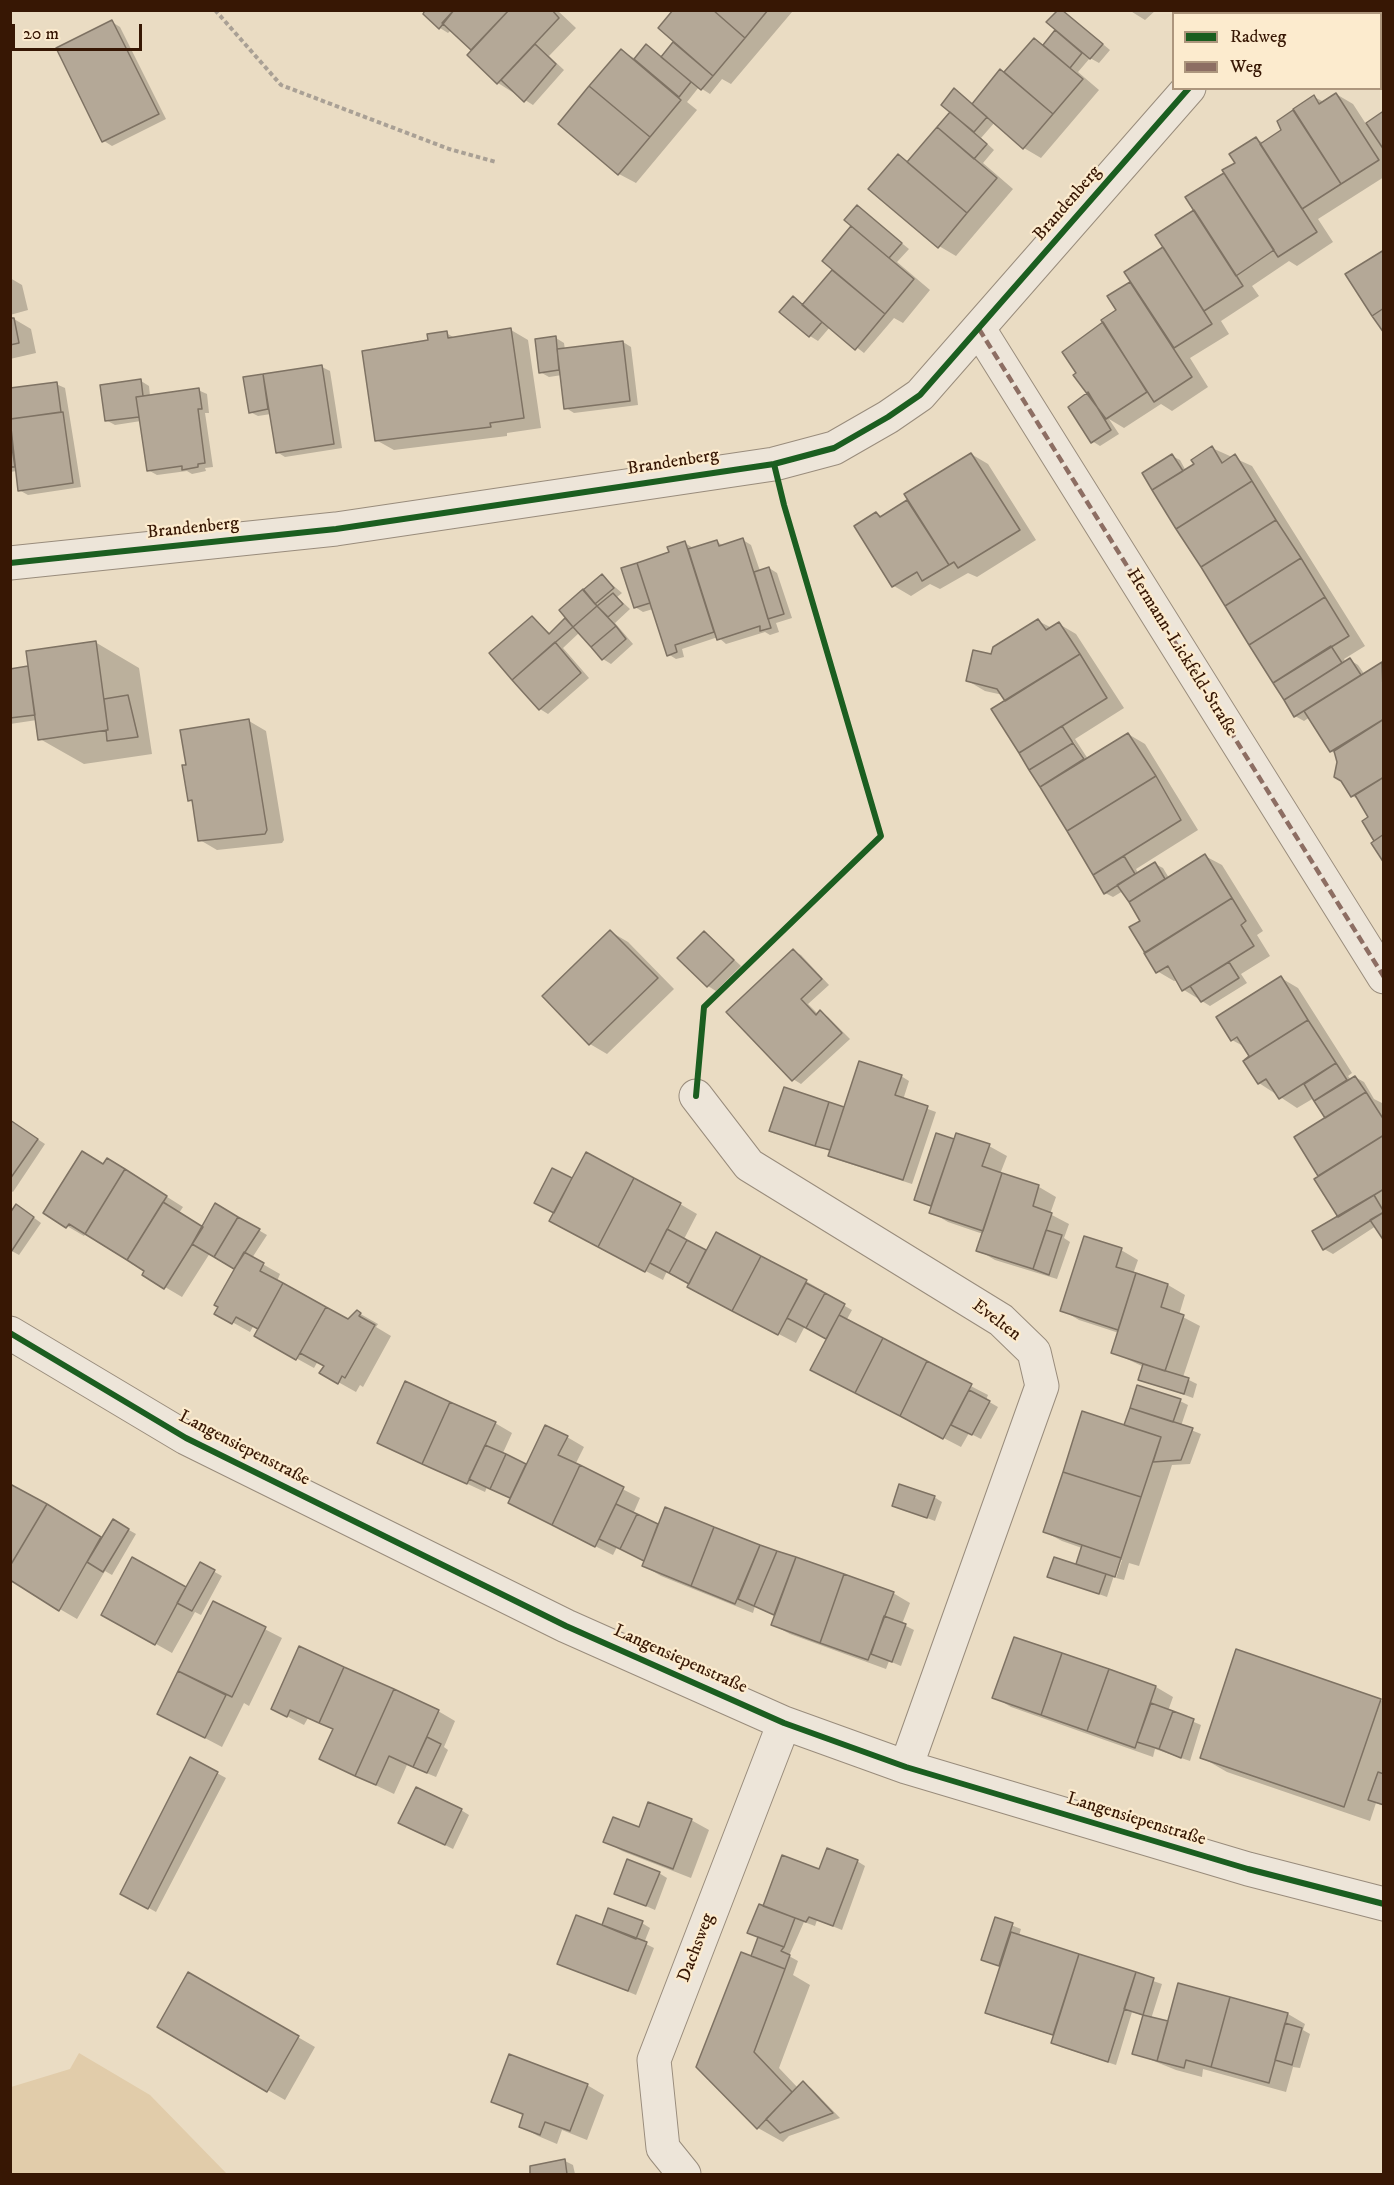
<!DOCTYPE html>
<meta charset="utf-8">
<style>
body{margin:0}
#map{position:relative;width:1394px;height:2185px;overflow:hidden;background:#eadcc3;font-family:"IM FELL DW Pica",serif}
canvas{display:block}
.frame{position:absolute;inset:0;border:12px solid #371704;pointer-events:none}
.legend{position:absolute;left:1172px;top:12px;width:210px;height:78px;box-sizing:border-box;background:#fcebce;border:2px solid #ad967d;margin:0;padding:8px 10px;list-style:none;font-size:18px;color:#371704}
.legend li{display:flex;align-items:center;gap:12px;height:30px}
.legend b{width:30px;border:2px solid #ad967d}
.scale{position:absolute;left:12px;top:24px;width:130px;height:27px;box-sizing:border-box;border:3px solid #371704;border-top:0;padding-left:8px;font-size:18px;line-height:21px;white-space:nowrap;color:#371704;-webkit-text-stroke:4px #fcebce;paint-order:stroke}
</style>
<div id="map">
<canvas width="1394" height="2185"></canvas>
<div class="frame"></div>
<ul class="legend">
<li><b style="height:8px;background:#1b5e20"></b>Radweg</li>
<li><b style="height:8px;background:#8d6e63"></b>Weg</li>
</ul>
<div class="scale">20 m</div>
</div>
<script>
const g = document.querySelector('canvas').getContext('2d');
g.lineJoin = 'round';
function fill(path, color) {
  g.fillStyle = color;
  g.fill(path, 'evenodd');
}
function stroke(path, color, width, dash) {
  g.strokeStyle = color;
  g.lineWidth = width;
  g.lineCap = dash ? 'butt' : 'round';
  g.setLineDash(dash || []);
  g.stroke(path);
}
function write(font, color, halo, rows, align = 'center') {
  g.font = font + ' "IM FELL DW Pica",serif';
  g.lineWidth = 4.5;
  g.setLineDash([]);
  g.textBaseline = 'middle';
  g.strokeStyle = halo;
  g.fillStyle = color;
  for (const [text, x, y, turn = 0] of rows) {
    g.save();
    g.translate(x, y);
    g.rotate((+turn || 0) * Math.PI / 180);
    g.textAlign = isNaN(turn) ? turn : align;
    if (halo) g.strokeText(text, 0, 0);
    g.fillText(text, 0, 0);
    g.restore();
  }
}
fill(new Path2D(`
 M79,2053L150,2095L227,2174H11V2087L70,2069Z`), '#e1ccaa');
fill(new Path2D(`
 M424,10H557L576,28L549,56L564,70L533,105L498,83L473,50L451,30L448,33L440,28Z
 M675,10L792,12L731,84L722,79L710,94L699,87L687,102L697,110L636,183L619,174L621,51L636,59L647,46L662,57L675,41Z
 M1129,10H1156L1145,20Z
 M1068,15L1110,50L1099,63L1090,58L1078,72L1099,90L1041,158L1024,148L995,122L981,138L994,150L983,163L1013,189L956,256L939,246L898,156L909,162L952,112L955,90L973,104L1005,74L1034,39L1044,45Z
 M112,22L120,27L166,119L112,146L104,141Z
 M1336,94L1353,104L1366,124L1384,115V177L1318,219L1333,242L1297,266L1289,261L1252,286L1259,296L1221,321L1229,334L1190,358L1208,387L1172,411L1161,404L1124,428L1109,419L1119,434L1100,446L1092,441L1090,332L1118,311L1109,297L1132,282L1165,248L1256,139L1264,143L1284,130L1279,122L1314,97L1324,102Z
 M857,207L909,249L897,262L930,290L903,323L894,318L864,353L830,327L818,341L810,336L793,298L804,305L832,272L839,275L859,230Z
 M10,278L22,285L28,310L10,315Z
 M14,319L31,329L36,353L10,359V320Z
 M511,330L528,340L541,428L507,433V436L394,450L376,440L429,342L446,333L455,338Z
 M556,338L564,343L565,350L623,342L631,347L638,405L574,413L566,408L562,375L549,377L540,372Z
 M322,367L330,371L342,448L285,457L277,452L271,414L258,416L250,412L244,379Z
 M141,381L149,386L150,396L198,390L207,394L209,413H205L213,467L205,468L206,471L192,474L187,471L157,475L148,470L141,421L115,425L106,420Z
 M56,384L65,388L81,487L28,495L19,490L17,471L10,472V390Z
 M1212,448L1252,466L1365,646L1344,659L1346,663L1350,660L1358,665L1365,675L1384,665V859L1375,841L1370,817L1360,800L1352,796L1336,754L1331,751L1310,717L1304,721L1295,716L1144,473L1172,456L1180,460L1186,471Z
 M971,454L988,464L1036,540L977,577L968,573L940,589L930,584L911,596L894,586L856,526L876,513L883,517Z
 M743,540L751,545L760,571L769,568L777,573L792,618L776,623L779,632L770,635L765,632L726,644L718,637L682,649L684,657L676,659L668,654L653,609L643,612L635,607L671,553L685,543L693,548L717,542L724,546Z
 M602,576L622,593L617,597L630,609L615,623L633,644L611,664L603,659L580,632L563,648L589,678L548,714L540,709L532,617L551,634Z
 M1038,621L1052,628L1059,624L1076,634L1124,708L1075,739L1088,759L1128,734L1145,744L1198,830L1136,869L1138,873L1155,864L1163,868L1169,878L1205,856L1222,865L1263,931L1257,935L1270,956L1241,974L1247,983L1210,1006L1184,990L1178,980L1174,981L1157,971L1142,921L1130,901L1123,891L1113,897L1105,893L1041,786L1007,701L1003,695L985,691L968,681L992,655ZM1070,741H1073L1089,765L1087,767Z
 M95,642L139,668L152,754L84,764L40,739L37,720L10,724V670L30,669Z
 M249,721L266,731L284,840L282,843L217,850L200,840L194,803L189,800L187,766Z
 M611,932L628,942L674,989L607,1054L590,1044Z
 M705,932L741,966L716,991L708,986Z
 M793,951L801,955L829,985L808,1004L818,1014L820,1012L828,1017L850,1039L801,1084L793,1079Z
 M1281,978L1298,988L1352,1073L1348,1076L1351,1080L1355,1077L1364,1082L1374,1099L1384,1104V1239L1376,1226L1333,1254L1324,1249L1340,1217L1320,1176L1296,1137L1327,1119L1314,1098L1297,1108L1259,1083L1244,1059L1251,1056L1245,1047L1232,1040Z
 M901,1076L909,1081L903,1100L936,1112L912,1184L838,1160L830,1155L831,1151L771,1130L845,1109Z
 M10,1121L45,1144L13,1192L10,1190Z
 M937,1135L954,1141L956,1135L989,1146L1007,1156L1000,1174L1039,1187L1056,1197L1050,1214L1069,1224L1064,1238L1070,1242L1057,1279L995,1260L978,1250L983,1234L948,1222L931,1212L932,1207L916,1199Z
 M104,1166L142,1181L183,1207L179,1213L203,1228L215,1205L267,1235L252,1258L280,1274L277,1281L349,1321L357,1312L378,1324L376,1327L391,1336L363,1387L360,1385L356,1392L322,1373L326,1366L318,1361L314,1368L256,1336L260,1329L254,1325L250,1332L216,1313L236,1268L210,1253L182,1297L165,1287L147,1270L86,1233L84,1236L67,1226Z
 M553,1170L573,1180L680,1204L697,1214L684,1239L707,1252L806,1281L823,1291L822,1293L852,1310L846,1321L988,1395L986,1400L998,1407L981,1439L969,1433L961,1447L830,1379L828,1339L805,1326L796,1343L706,1296L691,1283L667,1271L663,1280L568,1231L556,1213Z
 M10,1208L25,1211L41,1223L19,1255L10,1250Z
 M1121,1250L1138,1260L1133,1274L1168,1285L1185,1295L1179,1315L1200,1326L1183,1377L1197,1384L1193,1398L1140,1379L1144,1367L1112,1352L1119,1333L1079,1320L1062,1310Z
 M1180,1401L1188,1405L1181,1426L1201,1434L1190,1464L1172,1465L1139,1566L1129,1563L1124,1580L1116,1578L1122,1560H1119L1107,1597L1049,1576L1077,1566L1082,1548L1062,1541L1045,1532L1125,1427Z
 M495,1423L512,1433L502,1455L527,1466L567,1437L584,1447L575,1465L640,1498L633,1514L659,1526L666,1509L760,1547L893,1593L910,1603L902,1624L914,1630L901,1666L889,1661L886,1669L790,1634L773,1625L776,1615L755,1606L753,1613L661,1576L644,1566L646,1560L617,1547L613,1555L527,1512L510,1503L512,1498L487,1487L485,1492L379,1443Z
 M10,1486L102,1540L113,1521L136,1534L112,1575L105,1571L77,1619L10,1580Z
 M934,1497L942,1502L935,1521L893,1505Z
 M200,1564L222,1576L201,1615L195,1612L172,1653L103,1614L187,1589Z
 M214,1603L282,1638L249,1706L244,1703L222,1747L159,1714Z
 M1015,1639L1156,1687L1173,1697L1168,1711L1201,1725L1190,1761L1155,1749L1153,1757L1011,1707L994,1697Z
 M1380,1700L1384,1702V1806L1376,1803L1370,1821L1227,1772L1201,1757Z
 M273,1709L438,1711L455,1721L444,1747L448,1750L436,1777L407,1765L394,1794L321,1759L334,1730L308,1718L304,1725Z
 M191,1759L226,1778L156,1912L122,1893Z
 M461,1810L469,1815L453,1849L408,1827Z
 M691,1820L709,1830L691,1878L622,1851L605,1841L640,1829Z
 M857,1861L865,1866L842,1930L817,1920L815,1926L804,1922L789,1956L798,1961L793,1975L810,1985L779,2068L798,2088L803,2083L811,2088L840,2118L789,2136L783,2142L758,2128L698,2066L758,1960L759,1938L749,1933L763,1908L820,1871Z
 M659,1873L667,1878L655,1910L616,1893Z
 M996,1919L1021,1929L1019,1936L1162,1984L1151,2019L1169,2023L1288,2014L1305,2024L1303,2030L1310,2034L1300,2068L1293,2067L1286,2092L1203,2069L1202,2077L1176,2070L1134,2053L1144,2016L1132,2012L1116,2065L1061,2047L1053,2042L1055,2036L995,2017L987,2012L1001,1967L983,1959Z
 M642,1923L650,1928L644,1943L654,1948L636,1995L559,1963L602,1927Z
 M189,1974L315,2047L285,2100L159,2027Z
 M587,2085L604,2095L587,2140L562,2130L557,2144L538,2136L520,2126L524,2116L493,2101Z
 M565,2161L573,2165L575,2174H531V2167Z`), '#0003');
const building = new Path2D(`
 M454,10H509L471,50L442,23Z
 M454,10L439,29L423,14L425,10Z
 M509,10H552L559,18L497,84L467,55Z
 M673,10H713L745,38L713,76L658,28Z
 M713,10H768L745,38Z
 M1058,10H1062L1103,44L1090,59L1046,22Z
 M112,20L159,114L102,142L56,48Z
 M1055,30L1082,53L1070,68L1043,45Z
 M1034,38L1083,79L1053,114L1004,72Z
 M673,42L713,76L701,90L661,57Z
 M535,44L556,64L524,102L501,80Z
 M646,44L691,82L679,97L634,59Z
 M621,49L681,100L650,137L589,86Z
 M1000,69L1053,114L1023,149L972,104Z
 M589,86L650,137L618,175L558,124Z
 M954,88L987,117L974,132L941,105Z
 M1336,93L1379,160L1341,184L1293,109L1314,95L1319,104Z
 M1293,110L1341,184L1302,209L1260,144L1281,130L1277,121Z
 M950,112L987,144L974,159L937,127Z
 M1382,112L1384,115V150L1366,123Z
 M937,127L997,178L967,213L907,162Z
 M1256,137L1317,232L1278,257L1222,170L1235,163L1229,154Z
 M898,154L967,213L938,248L868,189Z
 M1224,173L1274,250L1236,276L1185,197Z
 M857,205L902,243L889,258L844,220Z
 M1194,210L1243,286L1204,311L1155,235Z
 M851,226L914,279L885,314L822,261Z
 M1163,247L1212,324L1174,348L1124,272Z
 M1384,250V308L1372,316L1345,274Z
 M832,270L885,314L855,350L802,305Z
 M1130,282L1192,377L1154,402L1101,320L1116,310L1107,296Z
 M793,296L822,322L809,337L779,312Z
 M1384,308V333L1372,316Z
 M10,318H14L19,343L10,345Z
 M1103,322L1147,392L1106,419L1073,375L1076,373L1062,352Z
 M511,328L524,418L490,423L491,427L375,441L362,351L428,340L427,334L447,331L448,338Z
 M556,336L559,370L539,373L535,339Z
 M623,341L630,401L564,409L557,349Z
 M322,365L334,444L276,453L263,374Z
 M263,374L268,409L249,413L243,377Z
 M141,379L143,396L136,397L139,417L105,421L100,385Z
 M57,382L61,412L11,419L10,388Z
 M199,388L202,409H198L205,463L198,464V467L182,470V466L147,471L136,397Z
 M1088,392L1111,430L1091,443L1068,407Z
 M63,412L73,483L18,491L10,419Z
 M10,435L15,467H10Z
 M1212,446L1222,463L1235,454L1252,481L1176,529L1152,490L1194,464L1191,460Z
 M971,453L1020,530L958,568L954,562L949,565L904,494Z
 M1172,454L1183,471L1152,490L1142,473Z
 M1252,481L1276,520L1201,567L1176,529Z
 M907,500L949,565L922,581L917,572L892,587L854,526L876,512L880,517Z
 M1276,520L1301,558L1225,606L1201,567Z
 M743,538L771,628L760,631V626L717,640L688,549L717,540L719,546Z
 M685,541L714,632L675,645L677,652L667,656L637,563L669,552L667,547Z
 M1301,558L1325,597L1249,645L1225,606Z
 M637,563L650,603L634,608L621,568Z
 M769,567L784,614L768,619L754,572Z
 M602,574L614,588L595,604L583,590Z
 M583,589L597,606L573,627L559,610Z
 M613,593L623,604L608,617L597,606Z
 M1325,597L1349,636L1273,683L1249,645Z
 M597,606L616,626L591,647L573,627Z
 M532,616L549,634L565,618L573,627L512,680L489,653Z
 M1038,619L1046,630L1059,622L1080,654L1005,701L997,689L966,681L973,650L991,654L993,647Z
 M616,626L626,639L602,660L591,647Z
 M96,641L108,730L38,740L26,651Z
 M555,642L581,673L539,710L512,680Z
 M1331,646L1342,663L1284,700L1273,683Z
 M1080,654L1107,698L1019,753L991,709Z
 M1350,658L1361,675L1294,717L1284,700Z
 M1382,662L1384,719L1330,752L1304,711Z
 M28,666L35,715L10,718V669Z
 M128,695L138,737L107,741L106,730H108L104,699Z
 M249,719L267,830L265,834L198,841L192,800L188,801L182,765H186L180,730Z
 M1384,719V777L1351,797L1341,781L1334,777L1337,762L1334,751Z
 M1062,726L1073,743L1029,770L1019,753Z
 M1128,733L1156,776L1067,831L1040,787Z
 M1073,743L1084,759L1040,787L1029,770Z
 M1156,776L1181,820L1093,875L1067,831Z
 M1384,777V834L1374,841L1362,821L1368,817L1355,795Z
 M1384,834V863L1371,843Z
 M1205,854L1232,898L1145,953L1129,927L1140,921L1129,902Z
 M1124,856L1135,874L1104,894L1093,875Z
 M1155,862L1165,879L1129,902L1117,885Z
 M1232,898L1246,921L1241,925L1254,946L1182,991L1168,966L1156,973L1144,953Z
 M610,930L658,978L589,1045L542,996Z
 M704,931L734,960L707,987L677,958Z
 M793,949L822,979L801,999L816,1015L820,1010L842,1033L792,1081L726,1012Z
 M1229,962L1239,978L1201,1002L1190,986Z
 M1281,976L1308,1020L1243,1061L1249,1056L1237,1037L1231,1041L1216,1017Z
 M1308,1020L1336,1063L1279,1099L1266,1079L1258,1084L1243,1061Z
 M859,1061L902,1075L895,1095L928,1106L903,1180L828,1156Z
 M1336,1063L1347,1080L1314,1101L1304,1084Z
 M1355,1076L1366,1092L1325,1118L1314,1101Z
 M784,1087L829,1102L815,1146L769,1131Z
 M1366,1092L1384,1120V1135L1318,1176L1294,1137Z
 M829,1102L844,1107L830,1150L815,1146Z
 M10,1120L38,1139L10,1179Z
 M936,1133L954,1139L931,1206L914,1200Z
 M956,1133L990,1144L982,1166L1002,1173L983,1231L929,1213Z
 M1384,1135V1189L1338,1217L1314,1179Z
 M82,1151L103,1164L107,1158L125,1169L85,1234L69,1224L66,1228L43,1213Z
 M586,1152L634,1178L598,1247L549,1221Z
 M552,1168L572,1178L554,1213L534,1203Z
 M125,1169L167,1196L127,1260L85,1234Z
 M1002,1173L1039,1185L1033,1206L1052,1213L1033,1269L976,1251Z
 M634,1178L681,1203L645,1272L598,1247Z
 M1374,1195L1384,1212L1323,1250L1312,1231Z
 M163,1202L203,1227L164,1289L142,1275L144,1271L127,1260Z
 M215,1203L238,1217L214,1257L192,1244Z
 M16,1204L34,1217L11,1252L10,1213Z
 M1384,1212V1241L1370,1220Z
 M238,1217L260,1229L234,1269L214,1257Z
 M667,1229L687,1240L669,1273L650,1263Z
 M1046,1230L1062,1235L1049,1275L1033,1269Z
 M716,1232L761,1256L732,1311L687,1287Z
 M1084,1236L1122,1248L1116,1267L1136,1273L1118,1330L1060,1311Z
 M687,1240L706,1250L689,1284L669,1273Z
 M244,1252L264,1263L260,1271L283,1283L258,1329L236,1317L232,1324L214,1314L218,1307L214,1305Z
 M761,1256L807,1280L778,1335L732,1311Z
 M1136,1273L1168,1284L1161,1307L1184,1315L1165,1371L1111,1353Z
 M283,1283L326,1307L296,1360L254,1336Z
 M806,1283L825,1293L806,1328L787,1318Z
 M825,1293L845,1304L826,1339L806,1328Z
 M326,1307L348,1319L357,1310L361,1313L359,1316L375,1325L345,1378L342,1376L338,1384L319,1373L324,1366L300,1353Z
 M839,1315L883,1338L855,1393L810,1370Z
 M883,1338L927,1361L900,1416L855,1393Z
 M927,1361L972,1384L943,1439L900,1416Z
 M1143,1364L1189,1378L1184,1394L1138,1380Z
 M405,1381L450,1402L422,1464L377,1443Z
 M1137,1385L1181,1399L1173,1422L1130,1408Z
 M969,1390L990,1401L972,1435L951,1425Z
 M450,1402L496,1422L467,1484L422,1464Z
 M1130,1408L1193,1428L1181,1460L1153,1462L1161,1437L1124,1425Z
 M1082,1411L1161,1437L1141,1497L1063,1472Z
 M545,1425L568,1436L558,1455L580,1465L552,1525L508,1503Z
 M485,1445L506,1454L490,1489L469,1479Z
 M506,1454L526,1464L510,1498L490,1489Z
 M580,1465L624,1487L595,1547L552,1525Z
 M1063,1472L1141,1497L1121,1558L1043,1532Z
 M10,1484L47,1504L10,1566Z
 M899,1484L935,1496L927,1518L892,1506Z
 M47,1504L101,1537L59,1611L10,1580V1566Z
 M616,1504L637,1514L620,1549L599,1539Z
 M665,1507L714,1527L691,1586L642,1566Z
 M637,1514L658,1524L644,1561L620,1549Z
 M113,1519L129,1529L103,1572L87,1562Z
 M714,1527L760,1545L735,1604L691,1586Z
 M760,1545L777,1551L754,1606L738,1599Z
 M1082,1545L1121,1558L1115,1577L1076,1564Z
 M777,1551L796,1557L774,1615L754,1606Z
 M132,1557L186,1587L155,1645L101,1615Z
 M796,1557L844,1574L820,1643L771,1625Z
 M1054,1557L1106,1574L1099,1594L1047,1577Z
 M200,1562L215,1570L192,1611L177,1603Z
 M844,1574L894,1592L868,1660L820,1643Z
 M213,1601L266,1627L232,1697L178,1671Z
 M884,1616L906,1624L892,1662L871,1654Z
 M1014,1637L1062,1653L1041,1715L992,1698Z
 M299,1646L344,1667L319,1723L290,1710L287,1717L271,1709Z
 M1236,1649L1381,1699L1344,1807L1200,1758Z
 M1062,1653L1109,1669L1087,1731L1041,1715Z
 M344,1667L394,1689L355,1776L319,1759L333,1729L319,1723Z
 M1109,1669L1156,1686L1135,1748L1087,1731Z
 M178,1671L226,1695L205,1738L157,1714Z
 M394,1689L439,1710L413,1767L389,1756L376,1785L355,1776Z
 M1151,1703L1173,1711L1159,1749L1137,1742Z
 M1173,1711L1194,1719L1181,1758L1159,1749Z
 M427,1737L441,1744L427,1773L413,1767Z
 M190,1757L218,1772L148,1909L120,1894Z
 M1378,1772L1384,1774V1805L1368,1800Z
 M416,1787L462,1809L445,1845L398,1823Z
 M648,1802L692,1819L673,1869L603,1842L613,1817L639,1827Z
 M827,1848L858,1860L833,1926L809,1917L806,1922L763,1906L782,1855L819,1869Z
 M627,1859L660,1872L646,1906L614,1894Z
 M759,1904L795,1918L784,1947L747,1933Z
 M608,1908L643,1921L636,1939L602,1925Z
 M576,1915L647,1942L628,1991L557,1964Z
 M995,1917L1013,1923L999,1966L981,1960Z
 M1011,1932L1079,1954L1053,2035L985,2013Z
 M758,1937L784,1947L781,1951L790,1955L785,1969L751,1956Z
 M741,1952L785,1969L754,2052L792,2092L757,2129L696,2067Z
 M1079,1954L1136,1972L1108,2062L1051,2043Z
 M188,1972L299,2036L267,2092L157,2027Z
 M1136,1972L1154,1978L1143,2015L1124,2009Z
 M1178,1983L1230,1997L1211,2067L1186,2060L1184,2068L1157,2061Z
 M1230,1997L1288,2013L1269,2083L1211,2067Z
 M1143,2015L1168,2021L1157,2061L1132,2054Z
 M1285,2023L1302,2028L1292,2065L1275,2060Z
 M509,2054L588,2084L570,2131L545,2122L540,2135L519,2127L523,2114L491,2102Z
 M803,2081L833,2113L780,2133L766,2119Z
 M565,2159L567,2174H530V2166Z`);
fill(building, '#b4a897');
stroke(building, '#7e7263', 1.5);
const street = new Path2D(`
 M1348,10L1351,14
 M1255,14L1258,10
 M1380,40L1384,43
 M979,329L1384,977
 M10,563L336,529L774,464L834,448L888,417L920,395L1189,88
 M696,1096L749,1165L1001,1320L1034,1352L1042,1386L906,1767
 M10,1333L186,1438L566,1626L784,1723L906,1767L1248,1869L1384,1904
 M684,2174L663,2148L654,2060L784,1723`);
stroke(street, '#998c7c', 35);
stroke(new Path2D(`
 M215,10L281,85L449,149L496,162`), '#a9a095', 4, [4.5, 3]);
stroke(street, '#ede5d9', 33);
stroke(new Path2D(`
 M979,329L1384,977`), '#8d6e63', 4.5, [9, 4.5]);
stroke(new Path2D(`
 M10,563L336,529L774,464L834,448L888,417L920,395L1189,88
 M696,1096L704,1007L881,836L784,505L774,464
 M10,1333L186,1438L566,1626L784,1723L906,1767L1248,1869L1384,1904`), '#1b5e20', 6);
write('18px', '#371704', '#fcebce', [
 ["Brandenberg",1068,204,-49],
 ["Brandenberg",673,463,-9],
 ["Brandenberg",193,529,-6],
 ["Hermann-Lickfeld-Straße",1181,653,58],
 ["Evelten",996,1321,37],
 ["Langensiepenstraße",244,1449,27],
 ["Langensiepenstraße",680,1660,24],
 ["Langensiepenstraße",1136,1820,17],
 ["Dachsweg",697,1948,-69]
]);
</script>
